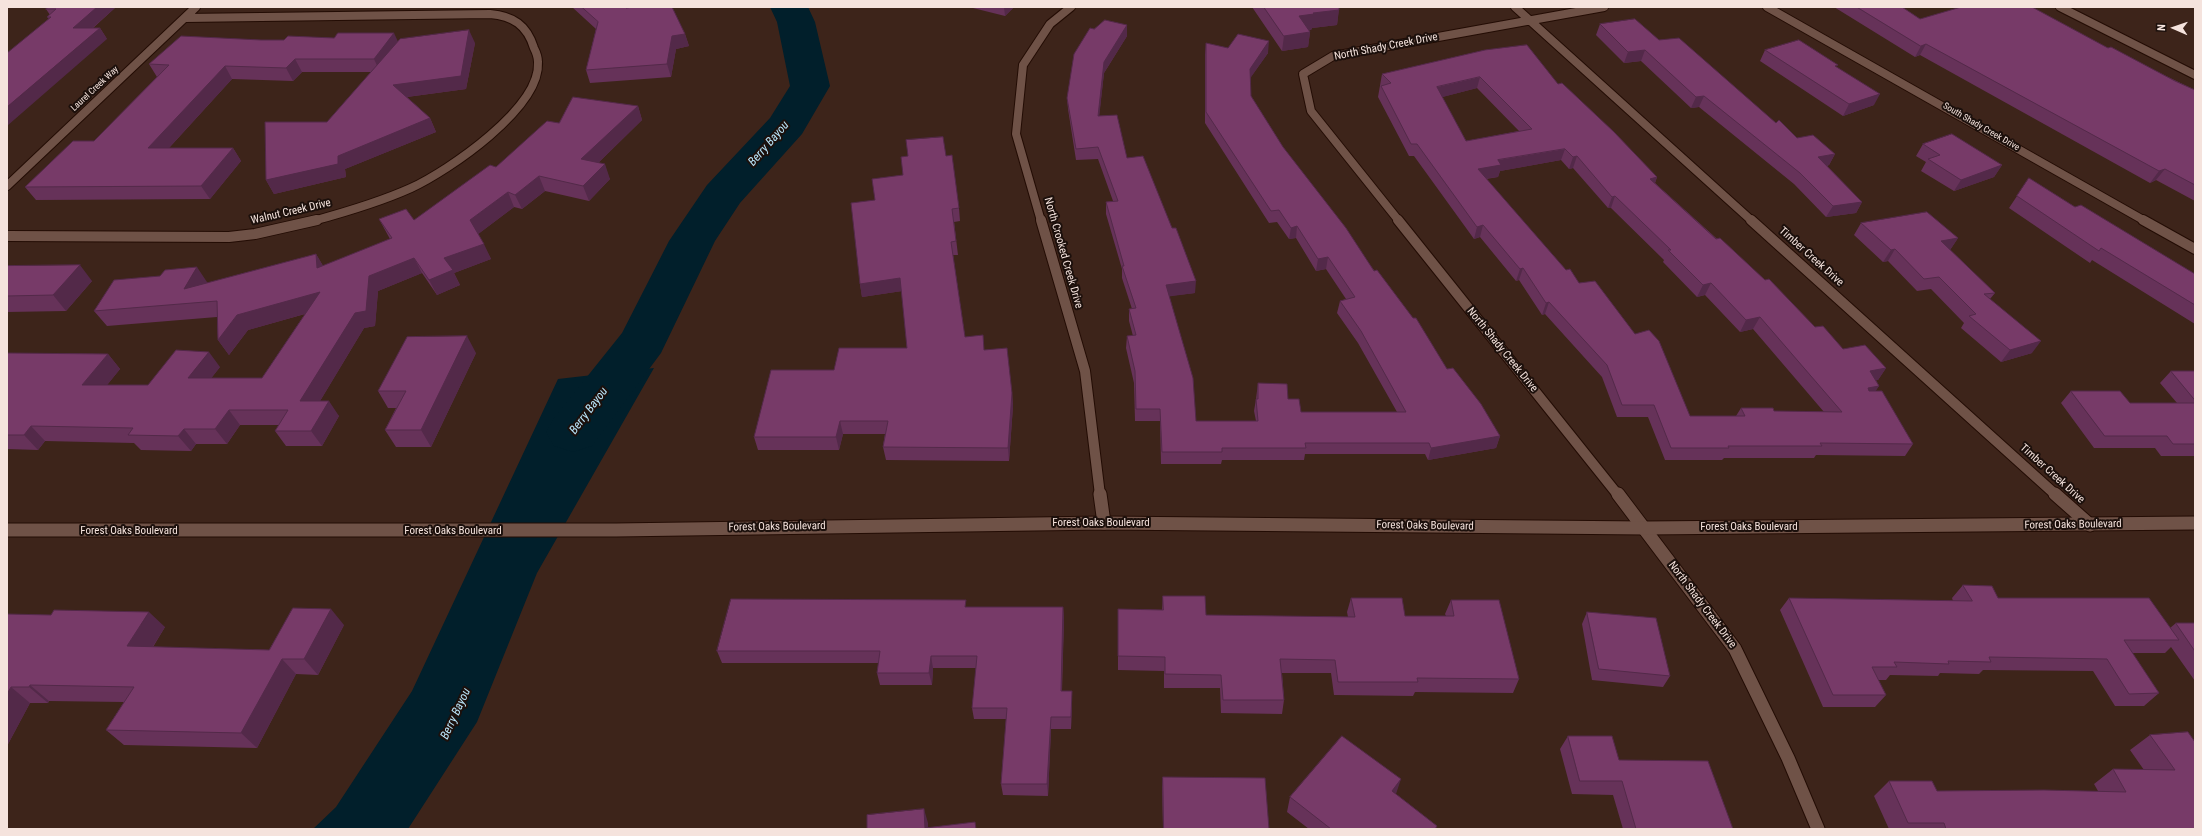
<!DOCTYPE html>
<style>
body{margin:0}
#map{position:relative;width:2202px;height:836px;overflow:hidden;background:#3d241a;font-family:"Roboto Condensed",sans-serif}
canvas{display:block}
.frame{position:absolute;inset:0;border:8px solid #f5e3dd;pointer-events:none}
.north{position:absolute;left:2154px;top:8px;width:40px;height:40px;-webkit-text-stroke:3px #1c100c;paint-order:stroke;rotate:272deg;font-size:11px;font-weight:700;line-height:16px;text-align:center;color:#f5e3dd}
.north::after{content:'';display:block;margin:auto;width:14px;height:18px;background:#f5e3dd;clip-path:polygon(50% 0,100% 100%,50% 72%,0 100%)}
</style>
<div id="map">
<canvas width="2202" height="836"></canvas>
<div class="frame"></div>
<div class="north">N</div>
</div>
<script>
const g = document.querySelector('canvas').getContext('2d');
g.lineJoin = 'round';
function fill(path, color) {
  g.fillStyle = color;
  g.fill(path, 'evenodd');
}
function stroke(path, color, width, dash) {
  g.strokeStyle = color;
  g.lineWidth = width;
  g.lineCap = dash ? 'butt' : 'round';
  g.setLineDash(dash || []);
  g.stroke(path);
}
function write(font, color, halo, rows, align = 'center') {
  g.font = font + ' "Roboto Condensed",sans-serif';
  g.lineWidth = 4;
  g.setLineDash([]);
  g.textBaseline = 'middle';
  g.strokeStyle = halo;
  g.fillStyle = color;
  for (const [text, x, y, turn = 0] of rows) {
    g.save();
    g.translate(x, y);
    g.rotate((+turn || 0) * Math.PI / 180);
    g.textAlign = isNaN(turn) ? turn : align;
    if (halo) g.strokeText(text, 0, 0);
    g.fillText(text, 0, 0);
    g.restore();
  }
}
fill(new Path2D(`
 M654,368L537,573L477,722L408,829H313L336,807L412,691L558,379Z`), '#011f2b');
fill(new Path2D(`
 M770,7H808L815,22L830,86L802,134L740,203L715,241L661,353L592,446L573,452L554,446L546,432L554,418L622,333L669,241L707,185L770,118L790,86L777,22Z`), '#011f2b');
const minorFar2 = new Path2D(`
 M1515,7L1752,221
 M1767,7L2145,221
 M2060,7L2195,75
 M185,18L490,14C513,16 527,25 534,48C536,52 538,57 538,62C541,108 448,171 411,188C380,202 346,212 313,221
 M7,186L196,7
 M1041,221L1016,134L1023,65L1050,24L1071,7
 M1399,221L1311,111L1303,74L1333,56L1604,7`);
const minorFar1 = new Path2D(`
 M1041,220L1085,371L1100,495
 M1398,220L1618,495
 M1751,220L2056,495
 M2143,220L2195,249
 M7,236L229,237L255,234L317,220`);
const minor = new Path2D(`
 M1100,494L1104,523
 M1618,494L1735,649L1788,758L1818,829
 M2055,494L2090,525`);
const tertiary = new Path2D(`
 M7,530H616L1104,523L1645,528L2195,523`);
stroke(minorFar2, '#230c04', 10);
stroke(minorFar1, '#230c04', 12);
stroke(minor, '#230c04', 15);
stroke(tertiary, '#230c04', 15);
stroke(minorFar2, '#6f5247', 8);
stroke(minorFar1, '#6f5247', 10);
stroke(minor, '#6f5247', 13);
stroke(tertiary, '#6f5247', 13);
fill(new Path2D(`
 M116,7L93,28H100L107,39L49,19L47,17L50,15L46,9Z
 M572,7H625L626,8L685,34L689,46L676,49L671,77L590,83L586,70L596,29Z
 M969,7H1014L1005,16Z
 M1252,7H1339L1337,25L1312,28L1311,30H1309L1310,32L1308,47L1282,51Z
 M1834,7H1902L1920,19L2108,48L2195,90V201L2156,180L2150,183L1920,55L1915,57Z
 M1600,24L1659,40L1797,138L1835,154L1829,165L1827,166L1862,202L1856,213L1826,217L1794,184L1699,107L1691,108L1641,61L1624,63L1596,35Z
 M1127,25V36L1104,73L1099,116L1127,158L1195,293L1169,296L1196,421H1256L1254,411L1256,399L1258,383L1288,399L1301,412H1397L1358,343L1337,313L1340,301L1346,299L1326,269L1316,271L1296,238L1289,239L1277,222L1269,223L1205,123V54L1206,43L1228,48L1268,53L1250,78L1251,96L1283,147L1447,369L1500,436L1496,448L1428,460L1425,454H1305L1304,460H1222L1221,464H1161L1160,421H1135L1134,383L1126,348L1127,336H1133L1129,321V309H1132L1122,278V269L1106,214V202L1113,201L1098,159L1076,160L1068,109L1067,98L1094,29Z
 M261,40L398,41L475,43L466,89L407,97L430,118L436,132L345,169L346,177L274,194L266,180L327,122L371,72H302L293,81L232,79L169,148H233L241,161L210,199L36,200L25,187L94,141L157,77L149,64Z
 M1485,50L1558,84L1657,177L1655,183L1815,327L1843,349L1886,368L1878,380H1876L1879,386L1875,391L1913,444L1905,456L1816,455L1814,458H1724L1722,460H1665L1648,417H1617L1602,377L1545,314L1542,315L1519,280L1516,281L1480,237L1474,239L1414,156H1409L1378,97L1382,74ZM1477,88L1519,131L1466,141L1442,97ZM1561,160L1569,169L1573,168L1608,208H1611L1664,260L1663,262L1697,297L1705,295L1740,332L1753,329L1824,412L1774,411L1741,408L1736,416H1690L1579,283L1566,270L1486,179L1498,177L1500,171Z
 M1765,50L1837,68L1874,105L1843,116L1760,61Z
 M638,106L642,120L598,163L610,179L589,201L545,191L522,209L514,207L478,234L491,259L454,273L460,285L437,295L422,273L378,291L375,326L364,328L320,401L339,416L322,446H286L275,431L279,425H240L227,444H196L191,451L141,450L134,443L45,441L38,450L7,449V353L108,354L120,369L107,385H148L220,367L211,378H262L305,314L248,330L229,355L218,340L217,317L107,326L94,311L207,282V283L316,254L323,266L390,239L379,219L414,220L496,167L559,123Z
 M1923,144L2002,165L1994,177L1954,191L1921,171L1926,162L1916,156Z
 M946,156L959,208L960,221L954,222L958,255H953L965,337L984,350L1012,393L1013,406L1009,461L886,460L883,447L885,434H843L839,450H758L754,437L834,370L907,348L902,291L862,297L860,284L875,200L903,175Z
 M2029,178L2075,207L2195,274V324L2092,260L2090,263L2009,208Z
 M1861,223L1958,238L1950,250L1995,293L1990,299L2032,353L2001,362L1961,328L1964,323L1931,289L1917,291L1888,261L1883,262L1854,235Z
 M7,266L92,281L66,311L7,312Z
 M476,353L431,447H396L385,430L396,408H388L378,391Z
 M2171,371H2195V456H2161L2155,448H2094L2061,403L2071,391L2130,403H2177L2160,383Z
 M1963,585L1998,598L2170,628L2176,623H2195V681L2171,647L2165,653H2132L2159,693L2144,706H2115L2093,671L1983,670L1979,674L1940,673L1938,676L1890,675L1886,680H1878L1886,695L1875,707H1823L1780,610L1789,598L1953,601L1952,598Z
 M1163,596L1206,615L1348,617L1347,612L1351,598L1405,616H1446L1445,614L1451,600L1519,679L1513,693L1415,692L1413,696L1334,695L1331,673H1282L1284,700L1282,714L1221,713L1220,688H1164V671L1118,670V609L1162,610Z
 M967,607H1063L1064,620L1062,691H1072V703L1071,729H1051L1048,796L1003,795L1001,784L1006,719H974L972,708L976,668H933L932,685H880L877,673L879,663H722L717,651Z
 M1587,612L1670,676L1663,687L1592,680L1582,624Z
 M7,614L165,627L153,647L269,650L344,625L318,675L296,674L257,748L124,745L106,730L124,702L49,701L48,703H30L7,746Z
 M2150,735L2195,742V829H1889L1874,796L1889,781L1937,791H2098L2094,784L2113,769L2144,770L2130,750Z
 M1568,736L1619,760L1733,829H1623L1613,795L1572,794L1560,749Z
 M1163,777L1269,829H1163L1162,787Z
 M1396,794L1437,826L1435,829H1309L1287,812L1290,797Z`), '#663259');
fill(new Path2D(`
 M97,7H116L81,38L73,28Z
 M1004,7H1014L1005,16Z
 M1339,10L1337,25L1312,28L1311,30L1297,32L1299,16L1313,13Z
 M1127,25V36L1104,73L1098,128V116L1104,62Z
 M100,28L107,39L7,126V107Z
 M469,30L475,43L466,89L399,98L393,85Z
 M1310,32L1308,47L1282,51L1284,36Z
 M394,33L400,46L380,72L374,59Z
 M685,34L689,46L676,49L671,77L667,64L672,36Z
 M1269,41L1268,53L1249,80L1250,69Z
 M1926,44L1920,55L1915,57L1921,46Z
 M1645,50L1641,61L1624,63L1628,52Z
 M295,59L302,72L293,81L286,68Z
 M225,66L232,79L157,161L148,148Z
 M1480,77L1477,88L1435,99L1437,87Z
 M1880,94L1874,105L1843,116L1849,104Z
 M1704,96L1699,107L1691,108L1696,97Z
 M638,106L642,120L587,174L581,159Z
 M430,118L436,132L345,169L346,177L274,194L266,180L338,156Z
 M233,148L241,161L210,199L201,186Z
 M1565,149L1561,160L1500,171L1498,177L1474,180L1478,169L1498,160Z
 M1835,154L1829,165L1812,169L1818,157Z
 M1577,156L1573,168L1569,169L1573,157Z
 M605,164L610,179L589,201L583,186Z
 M2002,165L1994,177L1954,191L1961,180Z
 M2165,169L2156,180L2150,183L2159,171Z
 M539,176L545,191L522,209L515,195Z
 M1657,177L1653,189L1650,179Z
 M508,192L514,207L477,235L470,220Z
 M1615,196L1611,208H1608L1612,197Z
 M1862,202L1856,213L1826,217L1833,206Z
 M1483,225L1480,237L1474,239L1477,227Z
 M1297,226L1296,238L1289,239L1291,228Z
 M1958,238L1950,250L1941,241Z
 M484,244L491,259L454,273L460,285L437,295L429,280L444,258Z
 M1895,249L1888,261L1883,262L1891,250Z
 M316,254L325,269L317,268Z
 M1328,257L1326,269L1316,271L1318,259Z
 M414,258L422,273L378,291L375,326L364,328L311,416L300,401L369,276Z
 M80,265L92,281L66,311L53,295Z
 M197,267L207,282L195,303L184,289Z
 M1523,268L1519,280L1516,281L1520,269Z
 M900,278L902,291L862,297L860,284Z
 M1196,281L1195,293L1165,297L1166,285Z
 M1711,283L1705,295L1697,297L1703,285Z
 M320,292L329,307L248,330L229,355L218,340L237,315Z
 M1549,302L1545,314L1542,315L1546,303Z
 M1760,317L1753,329L1740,332L1746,320Z
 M467,336L476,353L431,447L421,430Z
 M2041,341L2032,353L2001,362L2010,350Z
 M209,352L220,367L200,393L188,378Z
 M108,354L120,369L95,400L82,385Z
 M1886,368L1878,380L1862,383L1870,371Z
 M1879,386L1871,398L1860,400L1868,388Z
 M1012,393L1013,406L1009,461L1008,448Z
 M329,401L339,416L322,446L311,431Z
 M229,410L240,425L227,444L215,429Z
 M840,421L843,434L839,450L836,437Z
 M31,426L45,441L38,450L24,435Z
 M184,429L196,444L191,451L178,436Z
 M1500,436L1496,448L1428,460L1431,448Z
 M1063,607L1064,620L1061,703V691Z
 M331,609L344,625L318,675L304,659Z
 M149,612L165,627L143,662L127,646Z
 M931,656L933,668L932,685L929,673Z
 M282,659L296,674L257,748L241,733Z
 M30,685L49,701L48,703L29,687Z
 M11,687L30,703L7,746V694Z
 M1072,691V703L1071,729V717Z
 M1051,717V729L1048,796L1047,784Z
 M1401,779L1396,794L1392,791Z
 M924,809L928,823V829H925Z`), '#532949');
const building = new Path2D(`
 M49,7H97L73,28H100L7,107V53L51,17H47L56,9H46Z
 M582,7H625L626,8L633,7H672L685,34L672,36L667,64L586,70L598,22Z
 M1264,7H1339V10L1313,13L1314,14L1299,16L1310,32L1284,36Z
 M1857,7H1902L1920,19L1961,7H2032L2108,48L2111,47L2175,81L2195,90V185L2165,169L2159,171L1926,44L1921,46Z
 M1635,19L1659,40L1679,38L1776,123L1779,120L1797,138L1813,135L1835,154L1818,157L1862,202L1833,206L1800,173L1704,96L1696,97L1645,50L1628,52L1600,24Z
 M1105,20L1127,25L1104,62L1098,116L1117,115L1127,158L1143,156L1172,228H1176L1196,281L1166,285L1193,378L1196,421H1258L1256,399H1258V383L1287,384L1288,399H1299L1301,412H1406L1361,331L1340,301L1355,297L1328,257L1318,259L1297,226L1291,228L1279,210L1271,211L1206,112V43L1228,48L1238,34L1269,41L1250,69L1251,96L1283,147L1346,228L1374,271L1377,270L1413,318H1416L1447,369L1453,368L1481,404L1500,436L1431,448L1429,443H1305L1306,448H1222V452H1162L1160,409H1136L1135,371L1127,336L1136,335L1129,309L1136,308L1122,266H1124L1106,202L1118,201L1098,147L1076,149L1067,98L1074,54L1090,28L1094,29Z
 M469,30L461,76L393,85L430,118L338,156V164L266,180L265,122H327L400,39Z
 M338,33H394L374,59H295L286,68L225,66L148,148H233L201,186L25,187L73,141H94L169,65L149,64L181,36L261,40H284L288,36L334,38Z
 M1799,40L1838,65L1835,66L1880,94L1849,104L1765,50Z
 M1527,45L1558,84L1562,83L1614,132L1657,177L1650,179L1716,239L1720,238L1765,280L1769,279L1815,327L1823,326L1843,349L1865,345L1886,368L1870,371L1879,386L1868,388L1869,391H1882L1913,444L1820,443L1822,446H1728L1729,448H1671L1654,405H1622L1607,365L1549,302L1546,303L1523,268L1520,269L1483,225L1477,227L1417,144H1411L1381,86L1391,83L1382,74L1485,50ZM1480,77L1532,129L1466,141L1437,87ZM1565,149L1573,157L1577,156L1612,197L1615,196L1671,250H1668L1703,285L1711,283L1746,320L1760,317L1842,412L1774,411L1773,408H1741L1745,416H1690L1659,341L1649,330L1635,334L1595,281L1579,283L1570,269L1566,270L1478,169L1501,165L1498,160Z
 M573,97L638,106L581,159L605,164L583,186L539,176L515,195L508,192L470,220L484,244L444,258L453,270L429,280L414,258L369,276L366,311L355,313L300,401H329L311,431H275L288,410H229L215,429H184L178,436L128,435L133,428L31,426L24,435H7V353L108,354L82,385H148L176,350L209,352L188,378H262L320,292L237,315L218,340L217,301L94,311L114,280L160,276L165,270L197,267L184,289L316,254L317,268L392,238L379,219L406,209L414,220L490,165L496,167L547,121L559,123Z
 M1952,134L2002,165L1961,180L1928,159L1940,155L1923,144Z
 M943,137L946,156L952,155L959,208L952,209L956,241L951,242L965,337L983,335L984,350L1007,348L1012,393L1008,448L883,447L888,421H840L836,437H754L771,370H834L839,348H907L900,278L860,284L851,203L875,200L872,179L903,175L901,157L908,156L906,140Z
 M2029,178L2075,207L2081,205L2195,274V305L2101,248L2099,251L2017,196Z
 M1927,212L1958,238L1941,241L1995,293L1984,294L2041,341L2010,350L1969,316L1976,314L1939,277L1924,279L1895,249L1891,250L1861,223Z
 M80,265L53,295L7,296V266Z
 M467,336L421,430H385L406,391H378L407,337Z
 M2171,371H2195V400Z
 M2071,391H2120L2130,403H2195V444H2173L2167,436H2105Z
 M1963,585L1992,586L1998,598H2149L2179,640H2124L2159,693L2129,694L2107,659L1989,657L1991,662L1948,661L1949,664L1894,662L1897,667H1872L1886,695H1833L1789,598L1972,601Z
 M1163,596H1205L1206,615L1355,617L1351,598H1402L1405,616H1454L1451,600H1499L1519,679L1417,678L1418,682H1338L1335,660L1280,659L1284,700H1223L1221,675L1165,674V657L1118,656V609L1163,610Z
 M731,599L966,600L965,607H1063L1061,691H1072L1071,717H1051L1047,784H1001L1007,708H972L977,656H931L929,673H877L880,651H717Z
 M293,608L331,609L304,659H282L241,733L106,730L134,687L30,685L29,687H11L7,694V614L51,615L54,610L149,612L127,646L269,650Z
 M1587,612L1656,618L1670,676L1599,669Z
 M2176,623H2195V651Z
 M2188,732L2195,742V829H1946L1944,823H1908L1889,781H1932L1937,791L2044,790L2126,792L2113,769L2175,770L2150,735Z
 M1342,736L1401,779L1392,791L1437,826L1435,829H1331L1290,797Z
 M1568,736H1612L1619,760L1708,761L1733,829H1636L1622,781H1580Z
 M1163,777L1265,778L1269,829H1164Z
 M924,809L925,828L975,822L976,829H867V815Z`);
fill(building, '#773a68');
stroke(building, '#532949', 1);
write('9px', '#f5e3dd', '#1c100c', [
 ["Laurel Creek Way",95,89,-43],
 ["South Shady Creek Drive",1981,127,30]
]);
write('11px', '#f5e3dd', '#1c100c', [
 ["North Shady Creek Drive",1386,47,-11],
 ["Walnut Creek Drive",291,212,-13],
 ["North Crooked Creek Drive",1063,253,74],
 ["Timber Creek Drive",1811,257,42],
 ["North Shady Creek Drive",1502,350,51],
 ["Timber Creek Drive",2052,474,42],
 ["Forest Oaks Boulevard",1101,523],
 ["Forest Oaks Boulevard",2073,525,-1],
 ["Forest Oaks Boulevard",1425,526,1],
 ["Forest Oaks Boulevard",777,527,-1],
 ["Forest Oaks Boulevard",1749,527],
 ["Forest Oaks Boulevard",129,531],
 ["Forest Oaks Boulevard",453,531],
 ["North Shady Creek Drive",1702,605,53]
]);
write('italic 12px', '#bae6fb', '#1c100c', [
 ["Berry Bayou",769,144,-49],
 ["Berry Bayou",589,411,-53],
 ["Berry Bayou",456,714,-65]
]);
</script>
